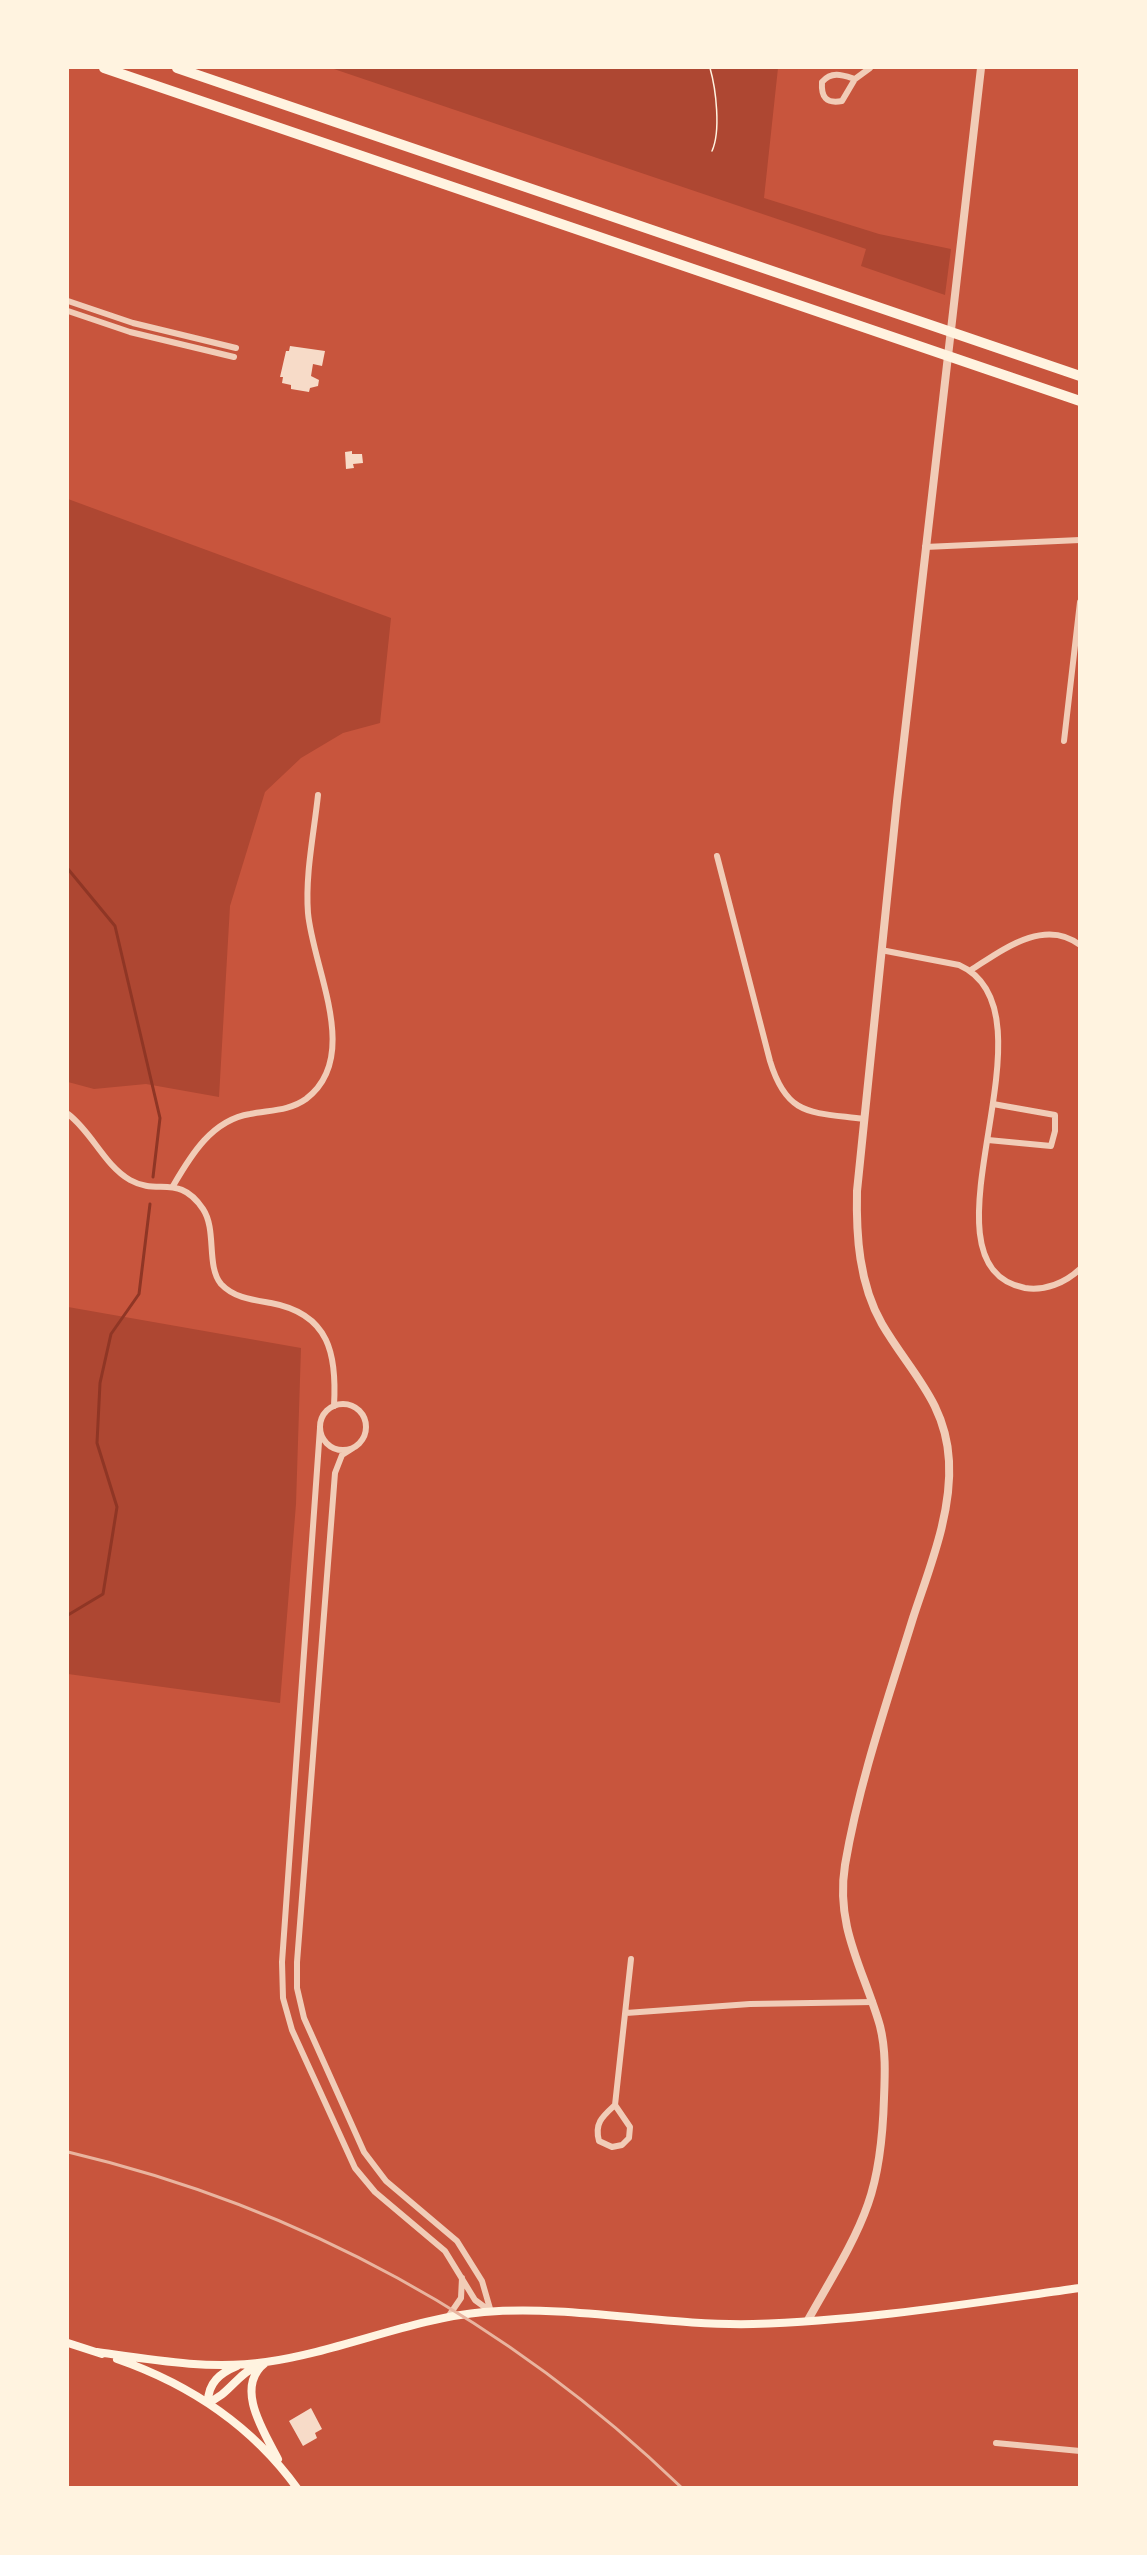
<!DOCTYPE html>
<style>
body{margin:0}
#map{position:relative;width:1147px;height:2555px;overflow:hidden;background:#c8553d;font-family:"Playfair Display",serif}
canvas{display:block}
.frame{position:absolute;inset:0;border:69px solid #fff3e0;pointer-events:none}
</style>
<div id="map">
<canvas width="1147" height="2555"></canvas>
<div class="frame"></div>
</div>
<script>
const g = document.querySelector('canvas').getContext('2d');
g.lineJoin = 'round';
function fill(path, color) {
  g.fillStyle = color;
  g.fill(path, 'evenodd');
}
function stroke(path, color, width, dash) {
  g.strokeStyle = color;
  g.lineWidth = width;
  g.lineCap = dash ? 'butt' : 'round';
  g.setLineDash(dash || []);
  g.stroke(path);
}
fill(new Path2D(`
 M331,68H778L764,198L879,234L951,249L945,295L861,266L866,249Z
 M68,499L391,618L380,723L343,733L301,758L265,792L230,906L219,1097L146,1084L94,1089L68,1082Z
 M68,1307L301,1348L296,1504L280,1703L68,1674Z`), '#ae4732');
stroke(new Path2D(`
 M68,869L115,926L160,1118L153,1177
 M68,1615L103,1594L117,1507L97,1443L100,1383L111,1334L139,1294L150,1204`), '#8f3625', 3);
fill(new Path2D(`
 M290,346L325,351L322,366L313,364L311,376L319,380L318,386L310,388L309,392L291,389V385L282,383L283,377H280L286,351H289Z
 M352,451V454H362L363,463L353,464L354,468L346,469L345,452Z
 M311,2408L322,2429L315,2433L317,2438L303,2446L289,2421Z`), '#f7dbc8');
stroke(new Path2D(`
 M710,68C716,89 721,131 712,151`), '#fff3e0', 1.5);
stroke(new Path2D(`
 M855,79C842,75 832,71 822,82C821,97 826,104 842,101L855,79L870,68
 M68,301L133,323L236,348
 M68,311L130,332L234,357
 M925,547L1080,540
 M1064,741L1080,602
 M717,856L770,1061C787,1117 811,1112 864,1119
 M881,950L959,965C1066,1012 907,1265 1025,1288C1045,1291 1065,1283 1080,1269
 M971,970C1001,951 1044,917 1080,945
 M68,1114C92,1132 104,1165 130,1180C158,1196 179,1173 203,1209C217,1230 206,1266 221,1284C234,1298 253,1300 271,1303C330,1314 337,1355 334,1406
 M988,1140L1051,1146L1055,1131V1115L993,1104
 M173,1186C191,1155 212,1120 250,1114C270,1110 289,1111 306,1099C362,1057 313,969 308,913C305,875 314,833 318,795
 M320 1427a23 23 0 1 1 46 0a23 23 0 1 1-46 0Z
 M320,1428L282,1962L283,1998L292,2030L355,2168L375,2192L445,2251L475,2300L490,2311
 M353,1448L342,1455L335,1473L297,1962V1988L304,2018L364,2152L386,2181L457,2241L482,2281L491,2312
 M626,2013L750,2004L873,2002
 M615,2105C603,2116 594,2123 599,2141L612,2147L622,2145L629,2138L630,2127L615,2105L631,1959
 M448,2317L461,2298L462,2278
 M996,2443L1080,2451`), '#f1ccb7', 6);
stroke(new Path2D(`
 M808,2320C829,2282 854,2244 868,2204C880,2170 883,2133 884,2098C885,2074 886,2050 880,2026C864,1970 835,1928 845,1865C859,1782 888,1699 913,1618C929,1569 952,1514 949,1461C946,1402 910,1372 882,1324C859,1284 856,1235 857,1191L897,801L981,68`), '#f1ccb7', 8);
stroke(new Path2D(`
 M68,2343L102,2354
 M97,2352C153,2360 210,2370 266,2362C338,2352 413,2318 484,2312C574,2305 663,2326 753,2324C862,2321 972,2303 1080,2288
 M117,2359C189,2384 252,2426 297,2488
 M265,2363C234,2387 264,2432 278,2459
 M208,2402C228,2396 237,2374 257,2366
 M208,2402C208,2383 220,2373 237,2366`), '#fff3e0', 8);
stroke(new Path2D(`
 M104,68L1080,401
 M177,68L1080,376`), '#fff3e0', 10);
stroke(new Path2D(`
 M68,2152C301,2207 509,2321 682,2488`), '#e9b49f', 3);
</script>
